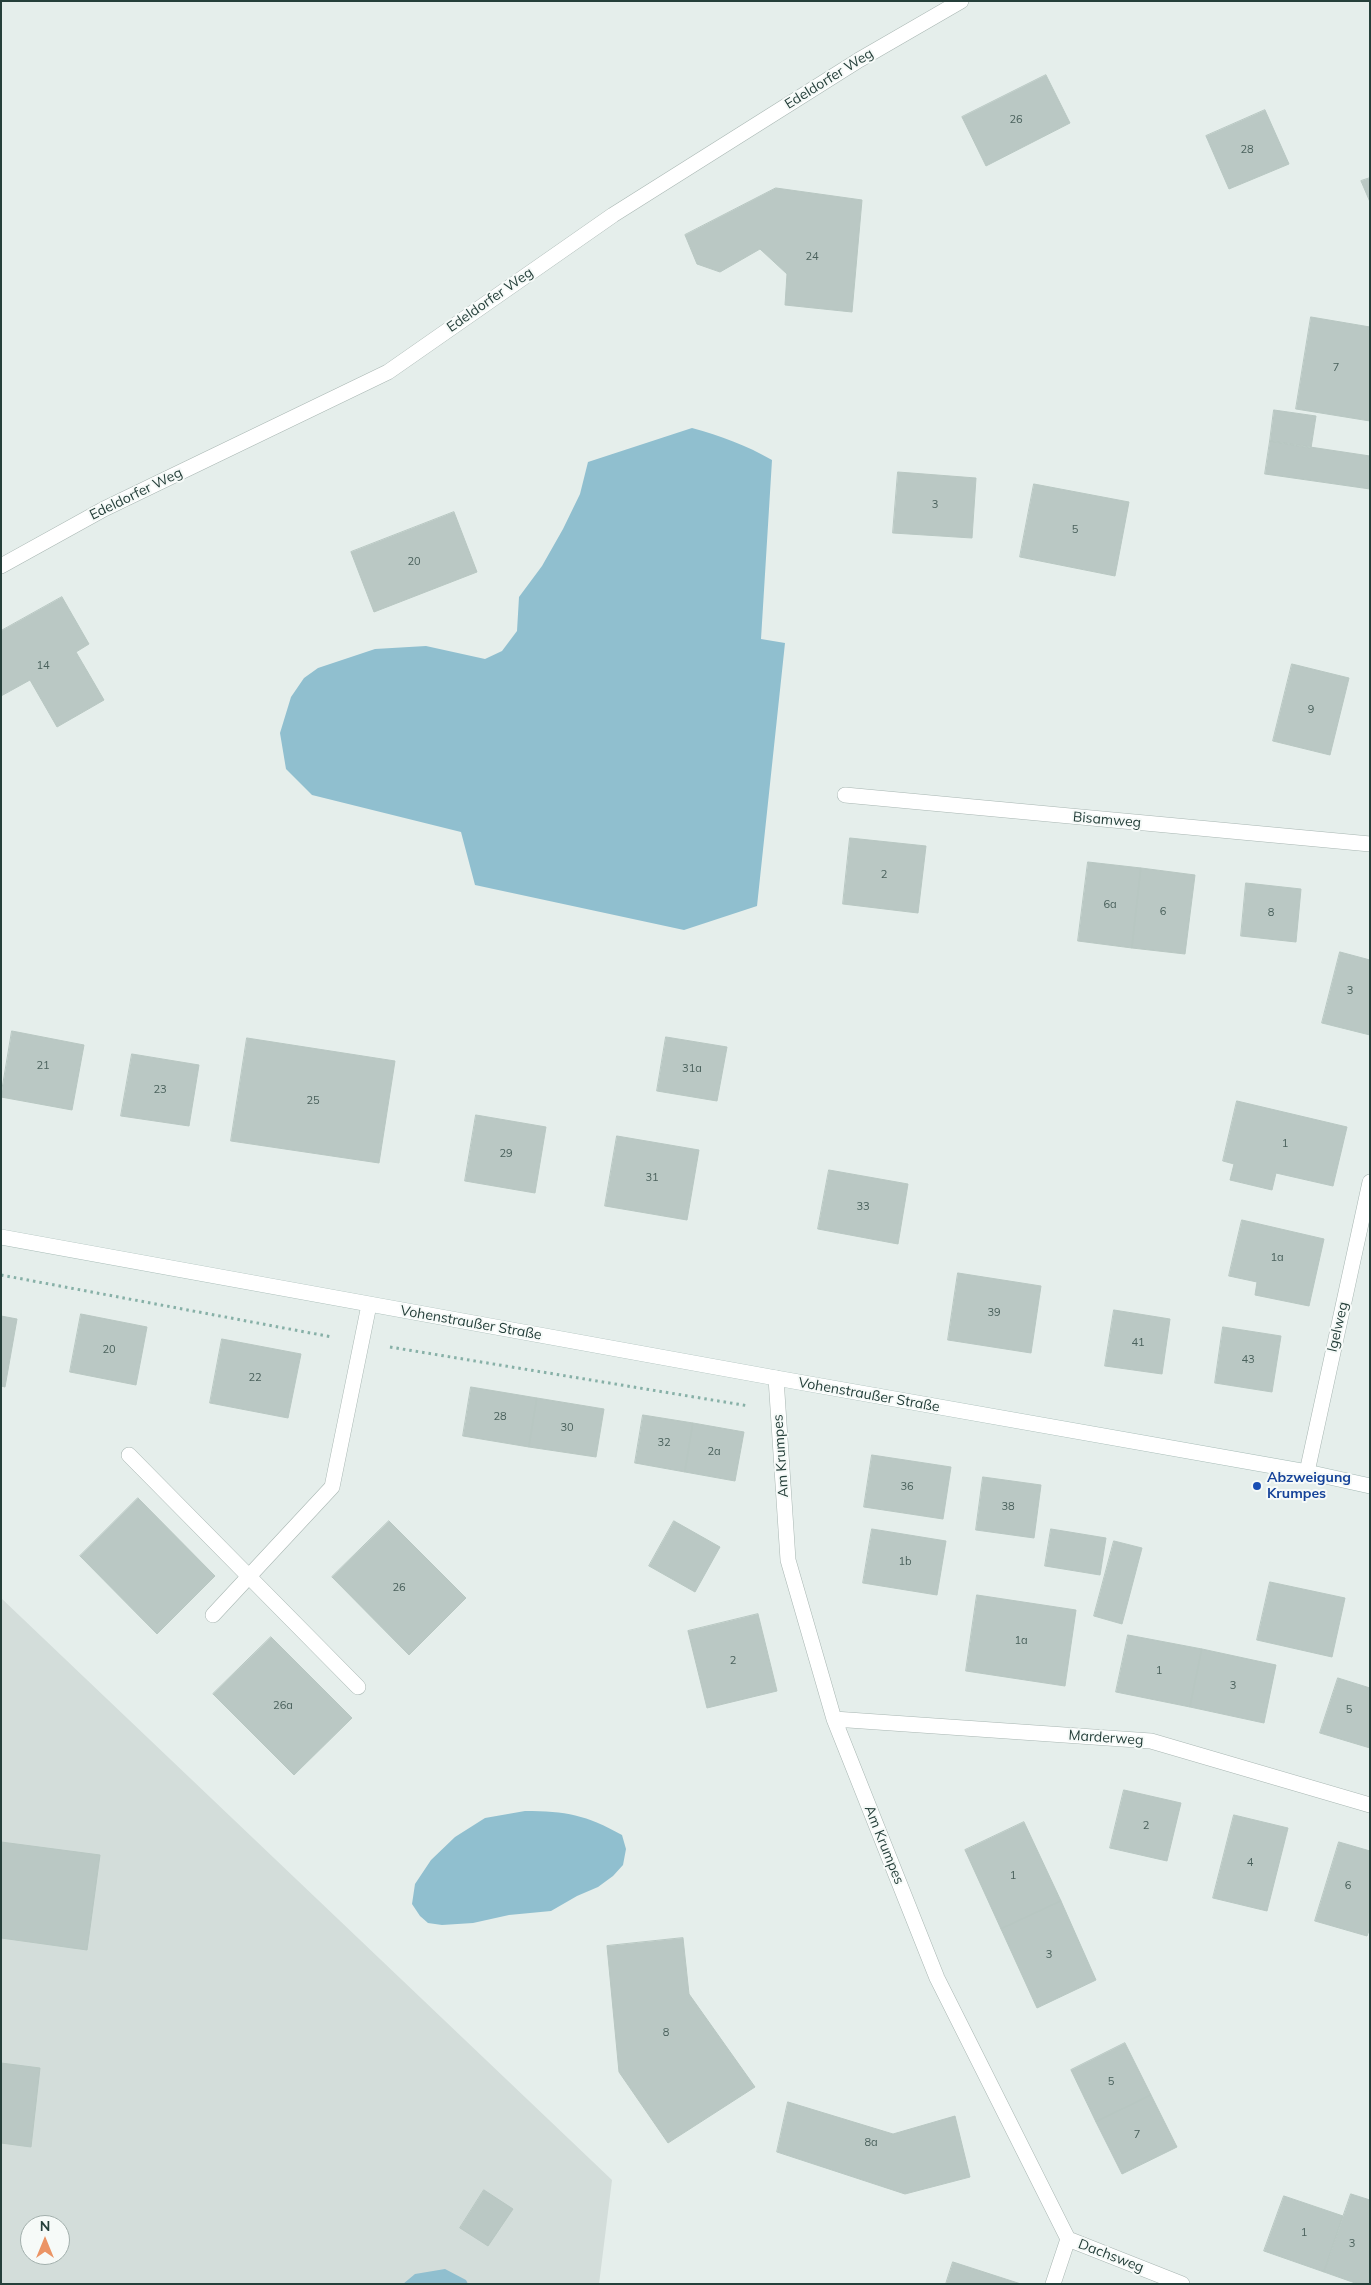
<!DOCTYPE html>
<meta charset="utf-8">
<style>
body{margin:0}
#map{position:relative;width:1371px;height:2285px;overflow:hidden;background:#e5eeeb;font-family:Mulish,sans-serif}
canvas{display:block}
.frame{position:absolute;inset:0;border:2px solid #253f3a;pointer-events:none}
.north{position:absolute;left:20px;top:2215px;width:50px;height:50px;box-sizing:border-box;background:#f6faf8;border:1px solid #a2afac;border-radius:50%;rotate:0deg;font-size:14px;font-weight:700;line-height:20px;text-align:center;color:#253f3a}
.north::after{content:'';display:block;margin:auto;width:18px;height:22px;background:#eb9465;clip-path:polygon(50% 0,100% 100%,50% 72%,0 100%)}
</style>
<div id="map">
<canvas width="1371" height="2285"></canvas>
<div class="frame"></div>
<div class="north">N</div>
</div>
<script>
const g = document.querySelector('canvas').getContext('2d');
g.lineJoin = 'round';
function fill(path, color) {
  g.fillStyle = color;
  g.fill(path, 'evenodd');
}
function stroke(path, color, width, dash) {
  g.strokeStyle = color;
  g.lineWidth = width;
  g.lineCap = dash ? 'butt' : 'round';
  g.setLineDash(dash || []);
  g.stroke(path);
}
function write(font, color, halo, rows, align = 'center') {
  g.font = font + ' Mulish,sans-serif';
  g.lineWidth = 4;
  g.setLineDash([]);
  g.textBaseline = 'middle';
  g.strokeStyle = halo;
  g.fillStyle = color;
  for (const [text, x, y, turn = 0] of rows) {
    g.save();
    g.translate(x, y);
    g.rotate((+turn || 0) * Math.PI / 180);
    g.textAlign = isNaN(turn) ? turn : align;
    if (halo) g.strokeText(text, 0, 0);
    g.fillText(text, 0, 0);
    g.restore();
  }
}
fill(new Path2D(`
 M1,1598L612,2180L599,2284H1ZM30,2225H60V2255H30Z`), '#d3ddda');
fill(new Path2D(`
 M692,428C721,436 746,445 772,460L761,639L785,643L757,906L684,930L475,885L461,832L312,795L286,769L280,733L291,697L304,678L318,668L375,649L426,646L485,659L502,651L517,631L519,597L542,566L563,529L580,494L588,462Z
 M525,1811C566,1811 586,1815 622,1835L626,1849L623,1865L613,1876L598,1887L577,1896L551,1911L509,1915L473,1923L442,1925L428,1923L420,1916L412,1904L415,1884L431,1860L455,1837L485,1818Z
 M445,2269L466,2280L468,2284H403L415,2274Z`), '#90bfcf');
const building = new Path2D(`
 M1046,75L1070,123L986,166L962,117Z
 M1265,110L1289,164L1229,189L1206,136Z
 M1370,178V202L1361,181Z
 M776,188L862,200L852,312L785,305L787,274L760,249L720,272L697,264L685,235Z
 M1311,317L1370,327V421L1296,409Z
 M1274,410L1316,416L1311,448L1270,441Z
 M1270,441L1370,456V489L1265,474Z
 M898,472L976,478L972,538L893,533Z
 M1034,484L1129,502L1115,576L1020,557Z
 M454,512L477,572L374,612L351,552Z
 M62,597L89,644L76,652L104,700L57,727L30,680L1,696V631Z
 M1292,664L1349,678L1330,755L1273,741Z
 M850,838L926,846L918,913L843,904Z
 M1088,862L1141,868L1132,948L1078,941Z
 M1141,868L1195,875L1185,954L1132,948Z
 M1246,883L1301,889L1296,942L1241,936Z
 M1340,952L1370,960V1035L1322,1023Z
 M12,1031L84,1045L72,1110L1,1097Z
 M666,1037L727,1047L717,1101L657,1091Z
 M247,1038L395,1061L379,1163L231,1141Z
 M132,1054L199,1065L189,1126L121,1116Z
 M1237,1101L1347,1127L1333,1186L1276,1173L1272,1190L1230,1180L1234,1164L1223,1161Z
 M476,1115L546,1127L535,1193L465,1181Z
 M617,1136L699,1150L687,1220L605,1206Z
 M829,1170L908,1184L898,1244L818,1229Z
 M1242,1220L1324,1239L1309,1306L1255,1295L1257,1282L1229,1276Z
 M958,1273L1041,1286L1031,1353L948,1340Z
 M1114,1310L1170,1319L1162,1374L1105,1366Z
 M81,1314L147,1327L136,1385L70,1372Z
 M1,1316L17,1319L5,1387L1,1386Z
 M1223,1327L1281,1336L1272,1392L1215,1383Z
 M222,1339L301,1354L288,1418L210,1403Z
 M471,1387L537,1398L529,1447L463,1436Z
 M537,1398L604,1409L596,1457L529,1447Z
 M643,1415L693,1423L685,1472L635,1463Z
 M693,1423L744,1432L735,1481L685,1472Z
 M872,1455L951,1467L943,1519L864,1507Z
 M983,1477L1041,1485L1034,1538L976,1530Z
 M138,1498L215,1576L157,1634L80,1556Z
 M389,1521L466,1598L409,1655L332,1577Z
 M674,1521L720,1547L695,1592L649,1566Z
 M872,1529L946,1541L937,1595L863,1583Z
 M1051,1529L1106,1538L1100,1575L1045,1566Z
 M1114,1541L1142,1548L1122,1624L1094,1616Z
 M1270,1582L1345,1598L1332,1657L1257,1640Z
 M977,1595L1076,1610L1065,1686L966,1671Z
 M758,1614L777,1691L707,1708L688,1631Z
 M1128,1635L1202,1649L1190,1707L1116,1692Z
 M271,1637L352,1718L294,1775L213,1694Z
 M1202,1649L1276,1665L1264,1723L1190,1707Z
 M1338,1678L1370,1688V1748L1320,1733Z
 M1124,1790L1181,1803L1167,1861L1110,1848Z
 M1234,1815L1288,1828L1267,1911L1213,1898Z
 M1024,1822L1061,1901L1001,1929L965,1850Z
 M1,1842L100,1855L87,1950L1,1938Z
 M1339,1842L1370,1851V1928L1367,1936L1315,1921Z
 M1061,1901L1096,1980L1037,2008L1001,1929Z
 M683,1938L689,1994L755,2087L668,2143L619,2072L607,1946Z
 M1125,2043L1151,2095L1096,2122L1071,2070Z
 M1,2063L40,2068L31,2147L1,2143Z
 M1151,2095L1177,2147L1122,2174L1096,2122Z
 M788,2102L893,2134L955,2116L970,2177L905,2194L777,2152Z
 M484,2190L513,2209L488,2246L460,2228Z
 M1351,2194L1370,2200V2284H1358L1324,2272Z
 M1284,2196L1343,2216L1324,2272L1264,2251Z
 M953,2262L1021,2284H946Z`);
fill(building, '#bac8c4');
stroke(building, '#b8c7c2', 1);
const street = new Path2D(`
 M1,566L104,509L388,372L613,215L859,60L961,1
 M845,795L1370,844
 M776,1378L788,1560L834,1719L937,1978L1068,2239L1053,2284
 M129,1455L358,1687
 M1307,1472L1370,1182
 M213,1615L332,1487L369,1305
 M834,1719L1151,1741L1370,1805
 M1068,2239L1182,2284`);
const secondary = new Path2D(`
 M1,1237L776,1378L1307,1472L1370,1486`);
stroke(street, '#a8b6b2', 16);
stroke(secondary, '#a4b9b4', 16);
stroke(new Path2D(`
 M1,1275L332,1337
 M390,1347L749,1406`), '#87b0a7', 3, [2.5, 4]);
stroke(street, '#fff', 15);
stroke(secondary, '#fff', 15);
for (const [x, y, r, color] of [
 [1257,1486,5,"#1a4fb4"]
]) {
  const dot = new Path2D();
  dot.arc(x, y, r, 0, 2 * Math.PI);
  g.fillStyle = color;
  g.fill(dot);
  stroke(dot, '#f6faf8', 2);
}
write('11px', '#4a615c', null, [
 ["26",1016,120],
 ["28",1247,150],
 ["24",812,257],
 ["7",1336,368],
 ["3",935,505],
 ["5",1075,530],
 ["20",414,562],
 ["14",43,666],
 ["9",1311,710],
 ["2",884,875],
 ["6a",1110,905],
 ["6",1163,912],
 ["8",1271,913],
 ["3",1350,991],
 ["21",43,1066],
 ["31a",692,1069],
 ["23",160,1090],
 ["25",313,1101],
 ["1",1285,1144],
 ["29",506,1154],
 ["31",652,1178],
 ["33",863,1207],
 ["1a",1277,1258],
 ["39",994,1313],
 ["41",1138,1343],
 ["20",109,1350],
 ["43",1248,1360],
 ["22",255,1378],
 ["28",500,1417],
 ["30",567,1428],
 ["32",664,1443],
 ["2a",714,1452],
 ["36",907,1487],
 ["38",1008,1507],
 ["1b",905,1562],
 ["26",399,1588],
 ["1a",1021,1641],
 ["2",733,1661],
 ["1",1159,1671],
 ["3",1233,1686],
 ["26a",283,1706],
 ["5",1349,1710],
 ["2",1146,1826],
 ["4",1250,1863],
 ["1",1013,1876],
 ["6",1348,1886],
 ["3",1049,1955],
 ["8",666,2033],
 ["5",1111,2082],
 ["7",1137,2135],
 ["8a",871,2143],
 ["1",1304,2233],
 ["3",1352,2244]
]);
write('14px', '#253f3a', '#f6faf8', [
 ["Edeldorfer Weg",829,79,-32],
 ["Edeldorfer Weg",490,300,-35],
 ["Edeldorfer Weg",136,494,-26],
 ["Bisamweg",1107,820,5],
 ["Vohenstraußer Straße",471,1323,10],
 ["Igelweg",1338,1327,-77],
 ["Vohenstraußer Straße",869,1395,10],
 ["Am Krumpes",781,1456,-94],
 ["Marderweg",1106,1738,4],
 ["Am Krumpes",884,1845,68],
 ["Dachsweg",1111,2256,21]
]);
write('bold 14px', '#164399', '#f6faf8', [
 ["Abzweigung",1267,1478],
 ["Krumpes",1267,1494]
], 'left');
</script>
